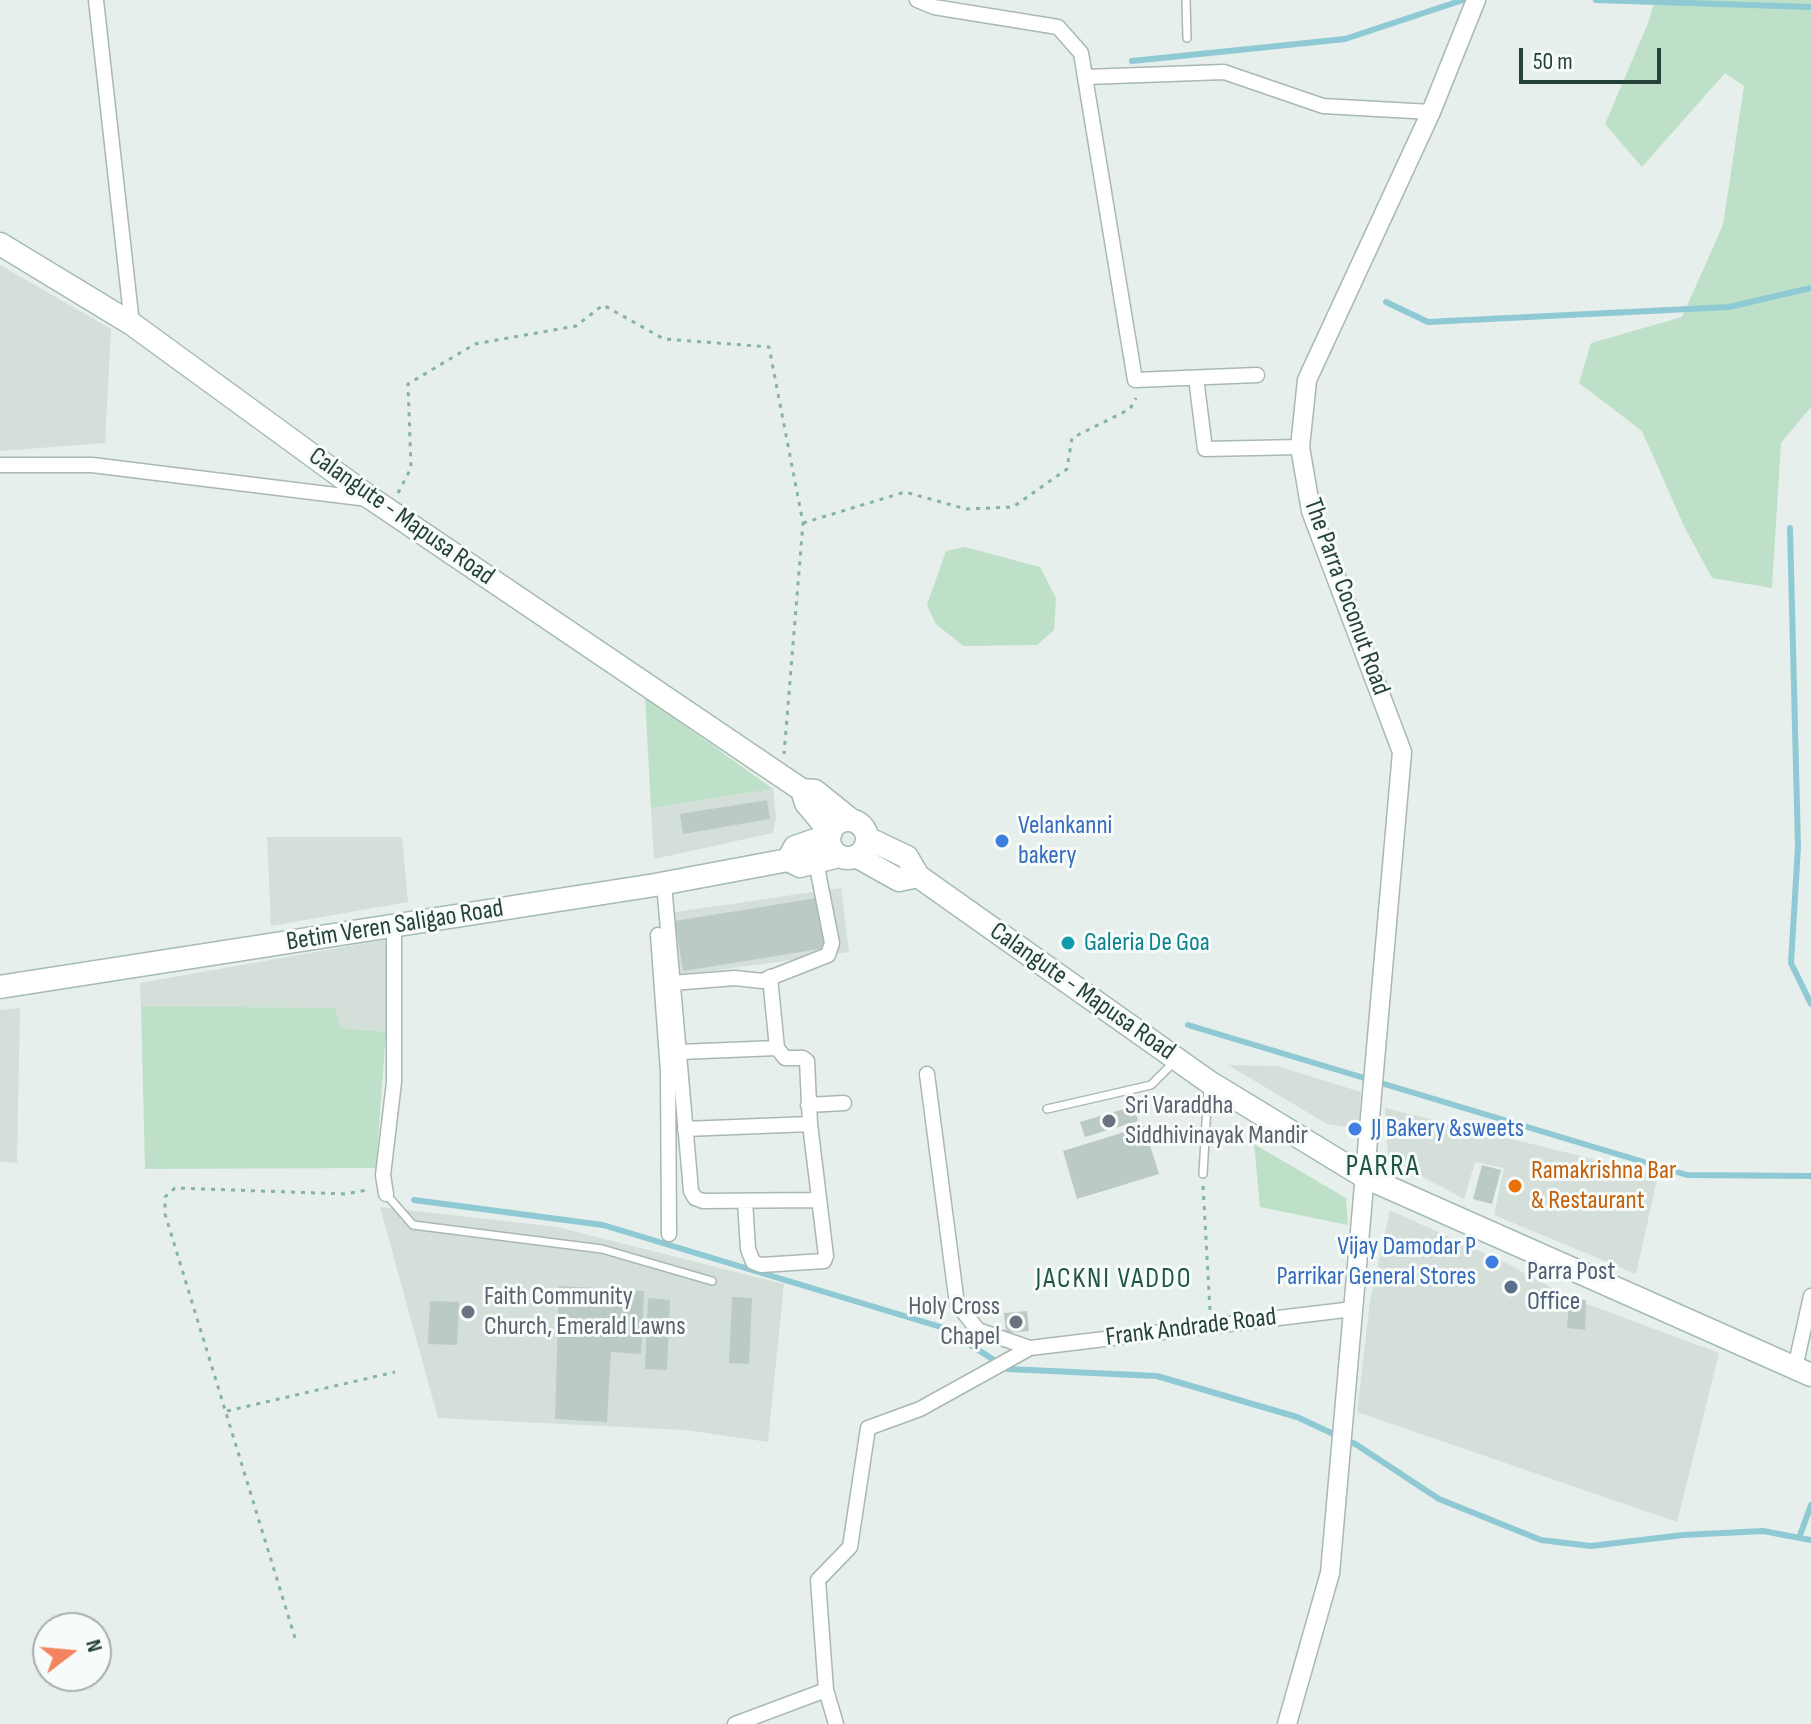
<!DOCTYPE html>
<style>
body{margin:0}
#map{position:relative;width:1811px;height:1724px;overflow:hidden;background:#e6efeb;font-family:"Sofia Sans Condensed",sans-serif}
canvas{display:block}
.north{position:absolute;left:32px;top:1612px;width:80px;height:80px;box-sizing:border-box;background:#f7fbf9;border:2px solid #a3b1ad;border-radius:50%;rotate:74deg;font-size:22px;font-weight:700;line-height:32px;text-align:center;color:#24423a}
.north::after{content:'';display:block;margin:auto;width:28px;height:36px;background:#f4845f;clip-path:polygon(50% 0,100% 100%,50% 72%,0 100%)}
.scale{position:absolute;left:1519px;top:48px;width:142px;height:36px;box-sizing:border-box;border:4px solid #24423a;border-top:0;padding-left:10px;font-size:24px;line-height:28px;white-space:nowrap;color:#24423a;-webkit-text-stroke:6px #f7fbf9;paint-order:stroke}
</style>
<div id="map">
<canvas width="1811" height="1724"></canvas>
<div class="north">N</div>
<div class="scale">50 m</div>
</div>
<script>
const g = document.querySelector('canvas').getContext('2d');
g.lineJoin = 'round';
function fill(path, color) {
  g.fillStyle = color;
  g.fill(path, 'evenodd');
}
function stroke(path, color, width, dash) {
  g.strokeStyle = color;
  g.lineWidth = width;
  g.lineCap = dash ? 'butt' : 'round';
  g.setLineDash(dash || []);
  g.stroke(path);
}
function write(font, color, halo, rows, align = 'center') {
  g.font = font + ' "Sofia Sans Condensed",sans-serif';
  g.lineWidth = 6;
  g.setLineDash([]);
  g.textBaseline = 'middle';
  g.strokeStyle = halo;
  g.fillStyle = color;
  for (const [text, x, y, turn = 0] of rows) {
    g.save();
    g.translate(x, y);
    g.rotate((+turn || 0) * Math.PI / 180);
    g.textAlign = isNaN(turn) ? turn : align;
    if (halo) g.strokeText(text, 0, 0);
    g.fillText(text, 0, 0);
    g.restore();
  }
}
fill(new Path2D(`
 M0,265L111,329L105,443L0,451Z
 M773,789L776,818L773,833L654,859L651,808Z
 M267,837H402L408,902L271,926Z
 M841,888L849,952L667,977L662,914Z
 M389,939L386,1032L339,1028L335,1008L141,1006L140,983Z
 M20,1008L17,1163L0,1161V1010Z
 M1228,1065L1277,1066L1361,1092L1359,1129L1327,1124Z
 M1385,1108L1658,1175L1636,1274L1494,1215L1504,1168L1475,1162L1464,1199L1388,1158Z
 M380,1207L557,1227L784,1284L768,1442L686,1430L438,1418Z
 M1390,1210L1506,1263L1568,1297L1719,1353L1677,1522L1357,1412L1370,1301Z`), '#d4dfda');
fill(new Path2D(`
 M1655,0H1811V407L1781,443L1772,588L1712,578L1684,526L1642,431L1579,383L1591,343L1682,317L1723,225L1744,86L1725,73L1642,167L1605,124L1648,23Z
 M965,547L1040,567L1056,598L1054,630L1037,645L963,646L936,624L927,605L946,551Z
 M645,697L773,789L651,808Z
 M141,1006L335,1008L340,1028L386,1032L376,1168L145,1169Z
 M1254,1144L1346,1198L1348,1225L1260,1207Z`), '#bfe0c8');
stroke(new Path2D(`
 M1596,0L1811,7
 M1132,61L1345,39L1463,0
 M1386,302L1428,322L1729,307L1811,288
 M1790,528L1798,847L1791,963L1811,1004
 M1188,1025L1687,1175L1811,1176
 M414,1200L603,1225L944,1328L1008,1369L1157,1376L1297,1417L1357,1445L1439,1499L1541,1540L1591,1546L1683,1535L1763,1531L1811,1540
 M1799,1538L1811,1505`), '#8ec9d4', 6);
fill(new Path2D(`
 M767,800L770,819L683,834L680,814Z
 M817,898L825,948L683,971L675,921Z
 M1134,1106L1138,1121L1085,1137L1080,1122Z
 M1144,1126L1159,1174L1077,1199L1063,1151Z
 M1482,1165L1501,1170L1492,1204L1473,1199Z
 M559,1286L644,1291L641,1354L611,1352L607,1422L555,1419Z
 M732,1297L752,1298L749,1364L729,1363Z
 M648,1298L670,1300L667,1370L645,1369Z
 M1569,1299L1586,1300L1585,1330L1567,1328Z
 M430,1301L459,1302L457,1345L428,1344Z
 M1027,1311L1029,1331L1006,1333L1004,1313Z`), '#bbcac4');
const service = new Path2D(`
 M1186,0L1187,38
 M1047,1109L1151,1085L1175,1061
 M1203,1174L1208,1088
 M386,1194L413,1225L602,1249L712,1281`);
const minor = new Path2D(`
 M96,0L132,324
 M917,0L934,7L1058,27L1081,53L1135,380L1257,375
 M1086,77L1224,72L1323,106L1431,112
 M1196,378L1205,449L1300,447
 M0,465H92L368,499
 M664,884L691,1191L695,1198L703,1201L818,1200
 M658,935L668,1072L669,1234
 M672,983L735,978L762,981L828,955L832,943L816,862
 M679,1052L777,1048L770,977
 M927,1074L957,1304L978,1330L1030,1348
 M808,1105L844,1103
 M685,1129L810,1124
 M386,1194L383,1175L394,1082V926
 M745,1201L748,1249L753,1262L761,1265L824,1261L826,1256L810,1124L807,1061L803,1058H785L777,1048
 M1795,1368L1811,1296
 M826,1690L836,1724
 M735,1724L826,1690L818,1580L850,1547L868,1428L920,1409L1030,1348L1353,1309`);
const tertiary = new Path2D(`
 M1287,1724L1330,1573L1402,752L1311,511L1300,447L1307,380L1431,112L1476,0`);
const secondary = new Path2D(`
 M0,244L132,324L372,499L802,790
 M829 839a19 19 0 1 1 38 0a19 19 0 1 1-38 0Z
 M830,832L806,803L802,790L815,791L851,820
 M830,835L795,847L788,860L800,866L839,856
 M856,856L899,880L918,876L907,857L867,838
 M918,876L1209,1082L1365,1177L1811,1375
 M0,987L655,885L788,860`);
stroke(service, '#a8b8b2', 10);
stroke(minor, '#a8b8b2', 17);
stroke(tertiary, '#a8b8b2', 21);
stroke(secondary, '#a4bbb3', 25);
stroke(new Path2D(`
 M398,493L411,468L408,384L475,344L576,326L603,305L664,339L769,347L803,523L784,754
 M803,523L905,492L966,509L1013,507L1067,469L1072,438L1130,409L1136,398
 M1203,1186L1210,1310
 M227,1411L395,1372
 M295,1638L165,1214V1197L175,1188L346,1194L367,1190`), '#86b3a5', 3, [4, 6]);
stroke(service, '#fff', 7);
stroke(minor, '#fff', 14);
stroke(tertiary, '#fff', 18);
stroke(secondary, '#fff', 22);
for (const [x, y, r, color] of [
 [1002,841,8,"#3f7fe0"],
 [1068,943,8,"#0f9aa8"],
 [1109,1121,8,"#6b7280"],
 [1355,1129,8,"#3f7fe0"],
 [1515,1186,8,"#e8710a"],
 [1492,1262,8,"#3f7fe0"],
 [1511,1287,8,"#5c6f8a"],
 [468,1312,8,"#6b7280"],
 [1016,1322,8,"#6b7280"]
]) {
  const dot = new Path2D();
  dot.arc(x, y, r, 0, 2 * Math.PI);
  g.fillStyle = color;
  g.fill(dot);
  stroke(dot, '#f7fbf9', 3);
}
write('26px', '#24423a', '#f7fbf9', [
 ["Calangute - Mapusa Road",401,517,35],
 ["The Parra Coconut Road",1346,597,70],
 ["Betim Veren Saligao Road",395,926,-9],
 ["Calangute - Mapusa Road",1082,992,35],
 ["Frank Andrade Road",1191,1328,-7]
]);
write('26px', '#366cbe', '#f7fbf9', [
 ["Velankanni",1018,826],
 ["bakery",1018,856],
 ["JJ Bakery &sweets",1371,1129],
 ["Vijay Damodar P",1476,1247,"right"],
 ["Parrikar General Stores",1476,1277,"right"]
], 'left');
write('26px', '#0d838f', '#f7fbf9', [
 ["Galeria De Goa",1084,943]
], 'left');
write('26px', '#5b616d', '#f7fbf9', [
 ["Sri Varaddha",1125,1106],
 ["Siddhivinayak Mandir",1125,1136],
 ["Faith Community",484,1297],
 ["Church, Emerald Lawns",484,1327],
 ["Holy Cross",1000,1307,"right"],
 ["Chapel",1000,1337,"right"]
], 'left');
write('26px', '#c56008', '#f7fbf9', [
 ["Ramakrishna Bar",1531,1171],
 ["& Restaurant",1531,1201]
], 'left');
write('26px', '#4e5e75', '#f7fbf9', [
 ["Parra Post",1527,1272],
 ["Office",1527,1302]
], 'left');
g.letterSpacing = '2px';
write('28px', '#1f5548', '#f7fbf9', [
 ["JACKNI VADDO",1114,1280]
]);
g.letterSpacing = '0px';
g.letterSpacing = '2px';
write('30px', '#1f5548', '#f7fbf9', [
 ["PARRA",1383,1167]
]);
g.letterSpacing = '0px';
</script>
